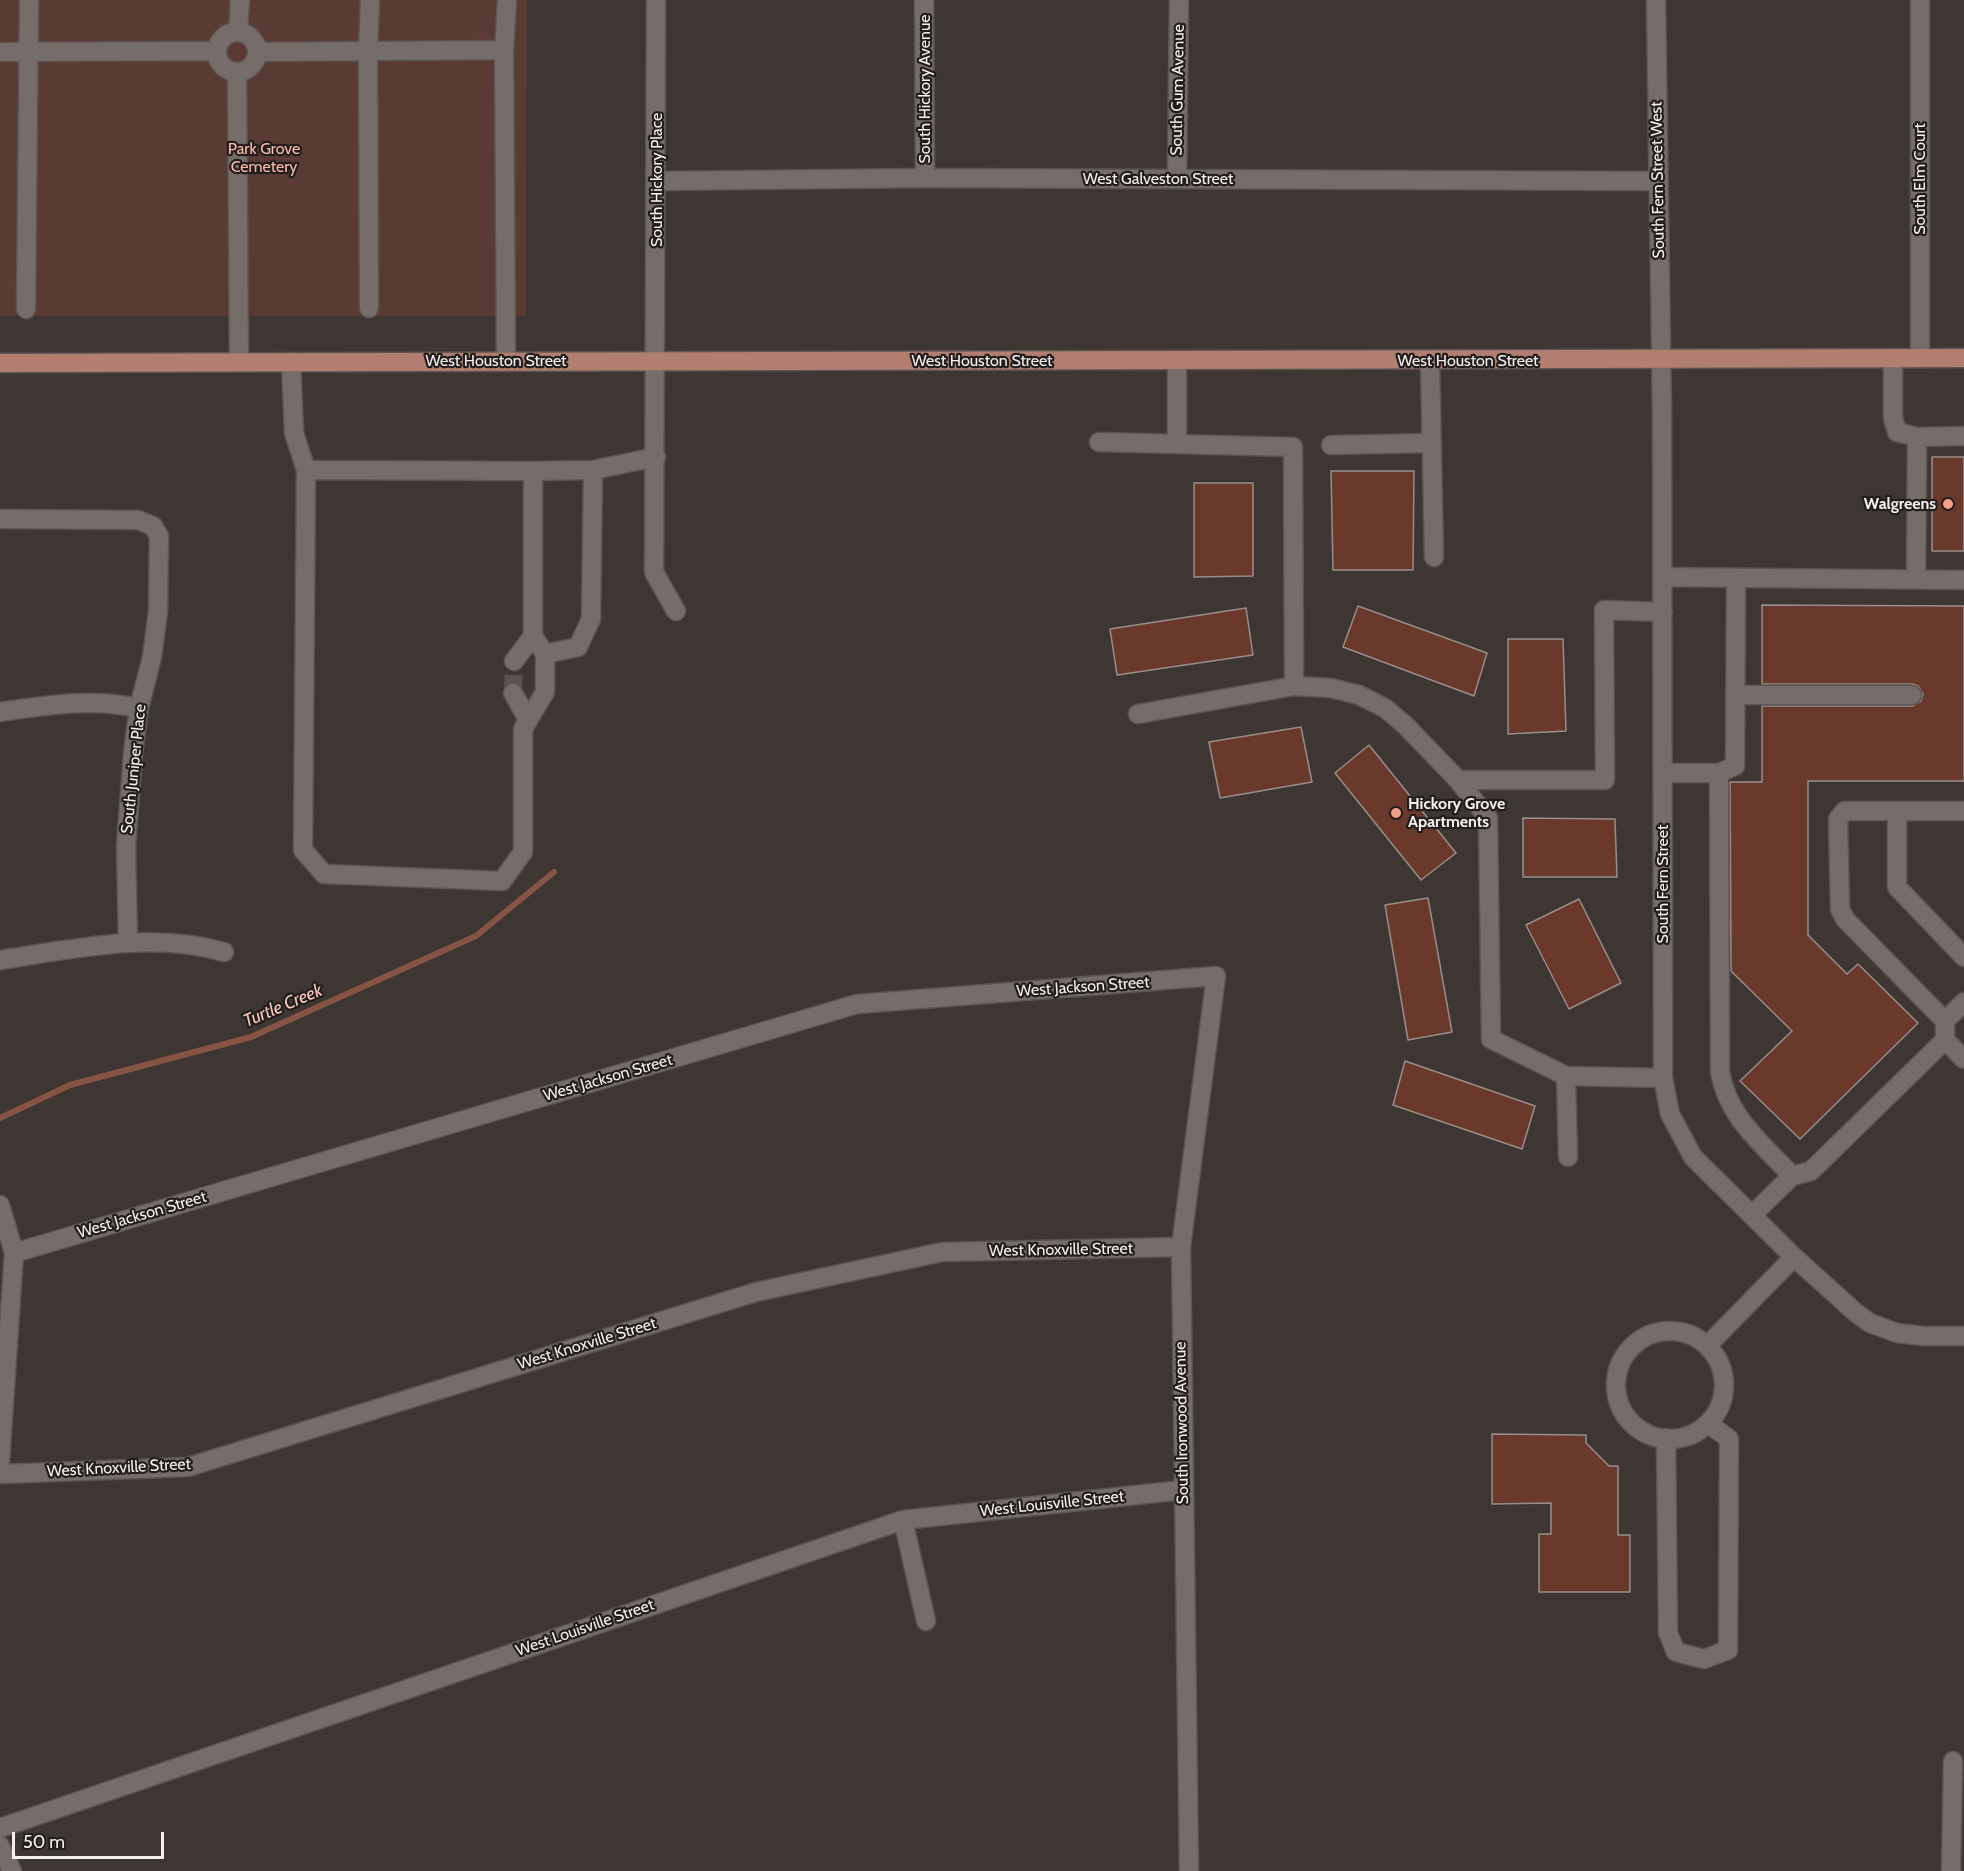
<!DOCTYPE html>
<style>
body{margin:0}
#map{position:relative;width:1964px;height:1871px;overflow:hidden;background:#3e3633;font-family:Cabin,sans-serif}
canvas{display:block}
.scale{position:absolute;left:12px;top:1832px;width:152px;height:27px;box-sizing:border-box;border:3px solid #f5f0ee;border-top:0;padding-left:8px;font-size:18px;line-height:21px;white-space:nowrap;color:#f5f0ee;-webkit-text-stroke:4px #221e1d;paint-order:stroke}
</style>
<div id="map">
<canvas width="1964" height="1871"></canvas>
<div class="scale">50 m</div>
</div>
<script>
const g = document.querySelector('canvas').getContext('2d');
g.lineJoin = 'round';
function fill(path, color) {
  g.fillStyle = color;
  g.fill(path, 'evenodd');
}
function stroke(path, color, width, dash) {
  g.strokeStyle = color;
  g.lineWidth = width;
  g.lineCap = dash ? 'butt' : 'round';
  g.setLineDash(dash || []);
  g.stroke(path);
}
function write(font, color, halo, rows, align = 'center') {
  g.font = font + ' Cabin,sans-serif';
  g.lineWidth = 4.5;
  g.setLineDash([]);
  g.textBaseline = 'middle';
  g.strokeStyle = halo;
  g.fillStyle = color;
  for (const [text, x, y, turn = 0] of rows) {
    g.save();
    g.translate(x, y);
    g.rotate((+turn || 0) * Math.PI / 180);
    g.textAlign = isNaN(turn) ? turn : align;
    if (halo) g.strokeText(text, 0, 0);
    g.fillText(text, 0, 0);
    g.restore();
  }
}
fill(new Path2D(`
 M0,0H527L526,316H0Z`), '#5a3b33');
stroke(new Path2D(`
 M0,1118L70,1085L251,1037L476,936L554,872`), '#865344', 6);
const building = new Path2D(`
 M1932,457H1964V551H1932Z
 M1331,471H1414L1413,570H1333Z
 M1194,483H1253V576L1194,577Z
 M1762,605L1964,606V781H1808V935L1847,974L1858,964L1918,1023L1800,1139L1740,1081L1792,1031L1731,971L1730,782H1762V706H1912L1921,701L1923,694L1918,686L1912,684H1762Z
 M1358,606L1487,653L1474,696L1343,647Z
 M1246,608L1253,655L1117,675L1110,629Z
 M1508,639H1563L1566,731L1508,734Z
 M1301,727L1312,782L1220,798L1209,742Z
 M1369,745L1456,853L1421,880L1335,773Z
 M1523,818L1615,819L1617,877H1523Z
 M1428,898L1452,1032L1408,1040L1385,905Z
 M1579,899L1621,983L1569,1009L1526,925Z
 M1405,1061L1535,1106L1522,1149L1393,1105Z
 M1492,1434L1586,1435V1443L1609,1466H1618V1535H1630V1592H1539V1534H1551V1503L1492,1504Z`);
fill(building, '#6a392c');
stroke(building, '#978e8b', 1.5);
stroke(new Path2D(`
 M513,693L514,661`), '#59524f', 18, [18, 9]);
const minor = new Path2D(`
 M656,0L654,572L676,611
 M924,0L925,178
 M1656,0L1662,416L1663,1078L1670,1114L1693,1157L1794,1257L1855,1312L1870,1323L1897,1333L1924,1336H1964
 M1920,0V358
 M217 52a20 20 0 1 1 40 0a20 20 0 1 1-40 0Z
 M238,32L240,0
 M0,52L217,51
 M258,52L504,50
 M237,72L239,362
 M1177,179L1179,0
 M657,181L925,178L1658,181
 M369,308L368,51L370,0
 M26,309L29,0
 M1893,358V418L1897,432L1917,437L1964,436
 M506,361L504,50L507,0
 M1177,361V444
 M1430,361L1434,557
 M291,362L294,433L306,470L303,850L324,874L502,881L523,852V729L545,692V654
 M1099,442L1293,447L1294,686L1138,714
 M1331,445L1431,443
 M306,470L533,471
 M593,470L533,471V636L545,654L578,647L591,619L593,470L656,457
 M0,519L138,520L153,526L159,536L158,611L152,657L139,708L133,753L126,846L128,943
 M1664,577L1964,580
 M1916,579L1917,437
 M514,661L533,636
 M1294,686L1331,688L1359,695L1385,708L1405,725L1458,780L1488,818L1491,1039L1566,1076L1663,1078
 M513,693L528,720
 M1736,695H1912
 M0,712C47,705 91,698 139,708
 M1663,773H1719L1735,766L1736,578
 M1719,773L1720,1072C1728,1118 1762,1143 1792,1176L1752,1215
 M1458,780H1605L1604,610L1663,612
 M1897,811V887L1964,957
 M0,960C73,949 151,931 224,952
 M1945,1021L1964,1002
 M1945,1040L1964,1059
 M1566,1076L1568,1157
 M1792,1176L1811,1171L1945,1040V1021L1845,919L1840,909L1838,819L1845,811H1964
 M0,1205L14,1253L0,1461
 M14,1253L857,1004L1216,976L1181,1247L1189,1871
 M1616 1385a54 54 0 1 1 108 0a54 54 0 1 1-108 0Z
 M1708,1345L1794,1257
 M1666,1438L1668,1633L1676,1652L1704,1659L1728,1650L1729,1439L1708,1423
 M0,1474L188,1467L756,1292L942,1252L1181,1247
 M903,1520L926,1621
 M0,1828L903,1520L1183,1490
 M0,1846L12,1871
 M1951,1871L1953,1761`);
const major = new Path2D(`
 M0,363L1964,358`);
stroke(minor, '#5b5452', 21);
stroke(major, '#5b5452', 21);
stroke(minor, '#766d6a', 18);
stroke(major, '#b27e6f', 18);
for (const [x, y, r, color] of [
 [1948,504,6,"#f49e86"],
 [1396,813,6,"#f49e86"]
]) {
  const dot = new Path2D();
  dot.arc(x, y, r, 0, 2 * Math.PI);
  g.fillStyle = color;
  g.fill(dot);
  stroke(dot, '#221e1d', 2);
}
write('16px', '#f5f0ee', '#221e1d', [
 ["South Hickory Avenue",925,89,-90],
 ["South Gum Avenue",1178,90,-89],
 ["West Galveston Street",1158,179],
 ["South Elm Court",1920,179,-90],
 ["South Hickory Place",657,180,-90],
 ["South Fern Street West",1658,180,-91],
 ["West Houston Street",496,361],
 ["West Houston Street",982,361],
 ["West Houston Street",1468,361],
 ["South Juniper Place",134,769,-84],
 ["South Fern Street",1663,884,-90],
 ["West Jackson Street",1083,987,-4],
 ["West Jackson Street",608,1078,-16],
 ["West Jackson Street",142,1215,-16],
 ["West Knoxville Street",1061,1250,-1],
 ["West Knoxville Street",587,1344,-17],
 ["South Ironwood Avenue",1182,1423,-91],
 ["West Knoxville Street",119,1468,-3],
 ["West Louisville Street",1052,1504,-6],
 ["West Louisville Street",585,1628,-19]
]);
write('16px', '#fdbaa6', '#221e1d', [
 ["Park Grove",264,149],
 ["Cemetery",264,167]
]);
write('bold 16px', '#f5f0ee', '#221e1d', [
 ["Walgreens",1936,504],
 ["Hickory Grove",1408,804,"left"],
 ["Apartments",1408,822,"left"]
], 'right');
write('italic 18px', '#fcc9ba', '#221e1d', [
 ["Turtle Creek",283,1006,-23]
]);
</script>
